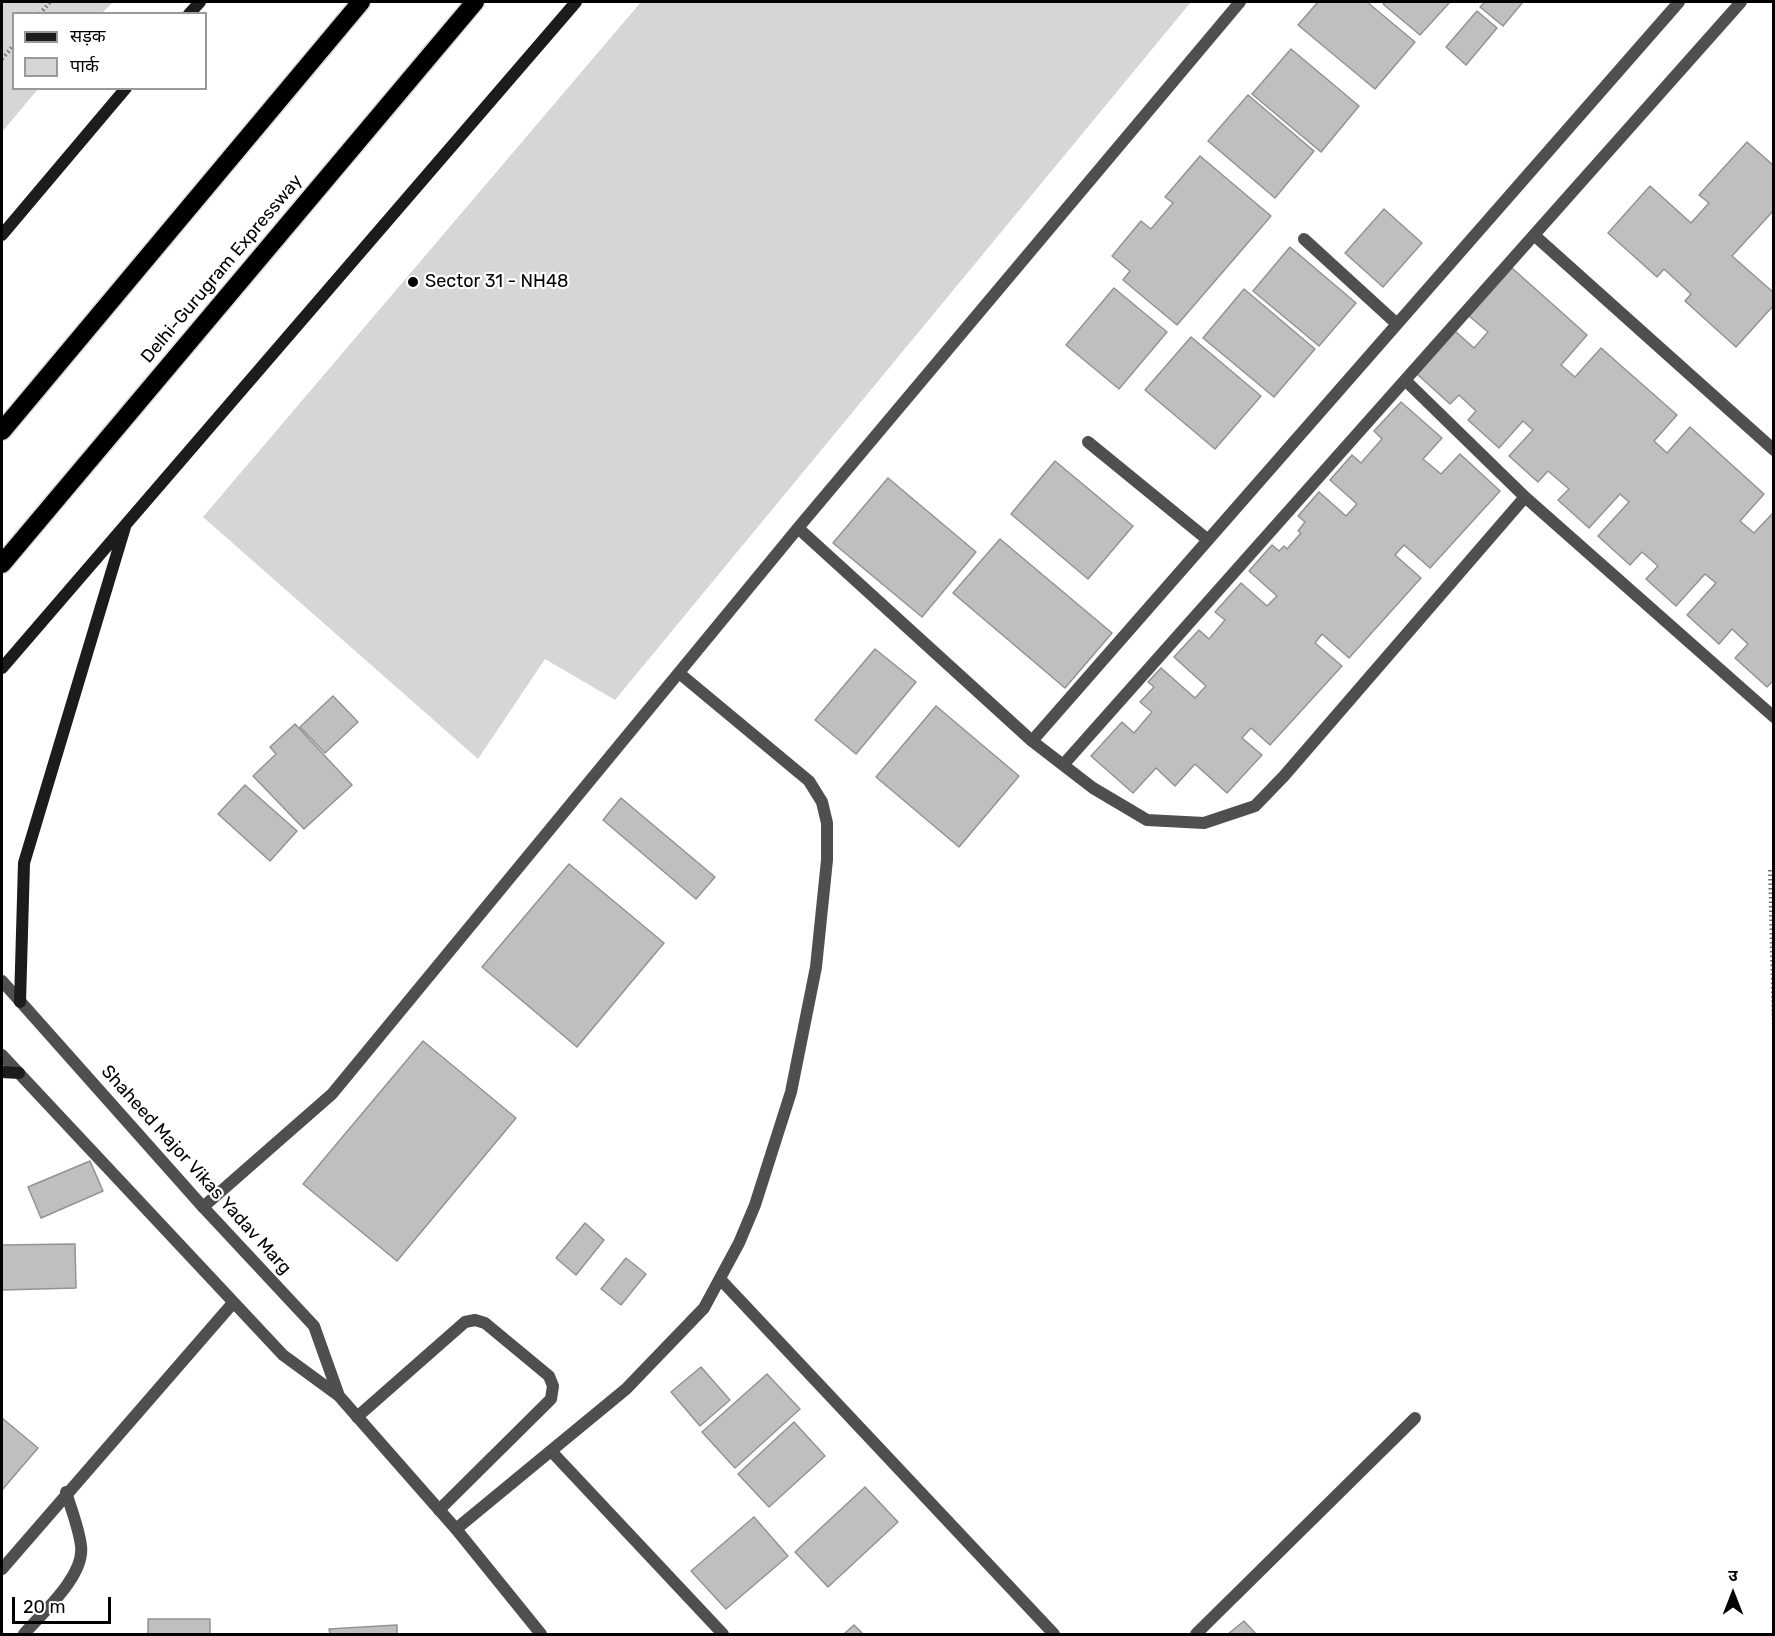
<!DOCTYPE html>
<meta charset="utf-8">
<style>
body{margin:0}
#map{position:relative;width:1775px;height:1636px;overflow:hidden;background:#fff;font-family:Rubik,"Noto Sans Devanagari",sans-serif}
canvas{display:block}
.frame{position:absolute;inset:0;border:3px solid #000;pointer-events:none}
.legend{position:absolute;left:12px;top:12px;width:195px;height:78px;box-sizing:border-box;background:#fff;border:2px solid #999;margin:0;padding:8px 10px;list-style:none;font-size:18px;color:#000}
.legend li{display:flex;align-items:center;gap:12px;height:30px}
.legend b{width:30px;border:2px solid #999}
.north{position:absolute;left:1703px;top:1564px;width:60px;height:60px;-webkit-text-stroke:4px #fff;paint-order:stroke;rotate:0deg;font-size:16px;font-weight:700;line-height:24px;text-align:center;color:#000}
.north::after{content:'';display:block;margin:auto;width:21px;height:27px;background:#000;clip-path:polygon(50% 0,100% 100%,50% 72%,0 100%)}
.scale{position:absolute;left:12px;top:1597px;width:99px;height:27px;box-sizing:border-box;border:3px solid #000;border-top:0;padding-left:8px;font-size:18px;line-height:21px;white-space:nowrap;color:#000;-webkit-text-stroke:4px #fff;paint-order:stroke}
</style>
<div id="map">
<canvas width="1775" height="1636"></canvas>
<div class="frame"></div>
<ul class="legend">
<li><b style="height:8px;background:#1c1c1c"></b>सड़क</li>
<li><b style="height:16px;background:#d6d6d6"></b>पार्क</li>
</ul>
<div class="north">उ</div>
<div class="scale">20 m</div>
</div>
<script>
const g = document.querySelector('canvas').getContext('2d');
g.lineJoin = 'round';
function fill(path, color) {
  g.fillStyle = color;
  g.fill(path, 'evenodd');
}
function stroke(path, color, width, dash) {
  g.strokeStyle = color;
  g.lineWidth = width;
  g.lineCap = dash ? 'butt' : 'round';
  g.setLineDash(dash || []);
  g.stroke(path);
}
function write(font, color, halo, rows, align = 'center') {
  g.font = font + ' Rubik,sans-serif';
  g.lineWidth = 4.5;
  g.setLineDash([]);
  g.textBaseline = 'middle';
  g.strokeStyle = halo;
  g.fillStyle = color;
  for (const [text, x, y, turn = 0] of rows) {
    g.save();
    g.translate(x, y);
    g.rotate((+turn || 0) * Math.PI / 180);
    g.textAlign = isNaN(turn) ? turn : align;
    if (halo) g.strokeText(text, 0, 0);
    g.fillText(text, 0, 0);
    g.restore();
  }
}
fill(new Path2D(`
 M2,2H113L102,13L14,14V88L38,89L2,132Z
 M641,2H1191L615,700L545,659L478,759L203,517Z`), '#d6d6d6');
const building = new Path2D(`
 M1318,2H1367L1415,42L1375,89L1298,25Z
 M1386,2H1450L1420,35L1383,4Z
 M1485,2H1523L1503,26L1480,7Z
 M1477,11L1497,28L1466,65L1446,47Z
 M1291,49L1359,106L1321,152L1252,94Z
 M1248,95L1314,151L1275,198L1208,141Z
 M1747,142L1774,166V210L1732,256L1774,293V305L1736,347L1685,301L1691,294L1664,269L1657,277L1608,233L1650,186L1691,223L1709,203L1699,195Z
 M1200,156L1271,216L1177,325L1123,280L1130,271L1112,256L1141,221L1151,229L1173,203L1165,197Z
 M1384,209L1422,243L1383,287L1345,253Z
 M1290,247L1356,303L1319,346L1253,291Z
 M1512,268L1587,335L1561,365L1575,377L1601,348L1677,415L1654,441L1667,453L1690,427L1764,494L1740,521L1754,533L1774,512V680L1767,687L1735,658L1748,644L1732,629L1719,644L1687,615L1716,583L1705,574L1676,606L1646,579L1658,566L1642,552L1630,565L1598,536L1629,502L1620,494L1589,528L1558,500L1569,489L1548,471L1538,482L1509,456L1533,430L1523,421L1499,448L1468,420L1476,411L1459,395L1450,404L1417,374L1455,331L1474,348L1488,332L1469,316Z
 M1114,288L1167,332L1119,389L1066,345Z
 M1244,289L1315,349L1274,397L1203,338Z
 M1191,337L1261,396L1215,449L1145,390Z
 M1401,402L1442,438L1423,459L1441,474L1460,454L1500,491L1430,568L1404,545L1395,555L1421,578L1349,658L1322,634L1315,643L1342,666L1270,745L1251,728L1242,738L1262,755L1227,793L1195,764L1175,786L1156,768L1133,793L1091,756L1122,722L1134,733L1152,712L1140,702L1154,687L1148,682L1161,668L1195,698L1206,686L1174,657L1199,630L1209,639L1225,620L1215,612L1241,583L1267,606L1277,596L1249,571L1272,545L1279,551L1284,546L1287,549L1301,533L1298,531L1305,522L1298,516L1319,492L1346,516L1357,504L1330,480L1352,455L1361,463L1382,439L1374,431Z
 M1055,461L1133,526L1088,579L1011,514Z
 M888,478L976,552L922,617L833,543Z
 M1000,539L1112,633L1065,688L953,593Z
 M875,649L916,682L856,754L815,720Z
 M333,696L358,722L325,753L300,727Z
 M936,706L1019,776L959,847L876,777Z
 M295,724L352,785L304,829L253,776L276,754L270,747Z
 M245,785L297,831L270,861L218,814Z
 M621,798L715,877L696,899L603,820Z
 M569,864L664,943L577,1047L482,967Z
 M423,1041L516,1118L397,1261L303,1184Z
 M90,1161L103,1191L41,1218L28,1187Z
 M585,1223L604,1240L576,1275L556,1258Z
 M75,1244L76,1288L2,1290V1245Z
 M626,1258L646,1274L621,1305L601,1289Z
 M701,1367L730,1400L700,1426L671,1392Z
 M767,1374L800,1409L735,1468L702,1432Z
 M2,1418L38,1448L2,1490Z
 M794,1422L825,1456L769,1507L738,1474Z
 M865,1487L898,1522L828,1587L795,1552Z
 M754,1517L788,1556L726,1609L691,1571Z
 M148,1619H210V1634H148Z
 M1244,1621L1256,1634H1228Z
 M397,1625V1634H330L329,1629Z
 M854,1625L863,1634H844Z`);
fill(building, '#bfbfbf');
stroke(building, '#939393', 1.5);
const motorway = new Path2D(`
 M2,431L361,2
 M2,564L475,2`);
stroke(motorway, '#dbdbdb', 21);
stroke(new Path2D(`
 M40,14L50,2
 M2,59L14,45
 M1770,870L1774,1032`), '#717171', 4, [1.5, 3]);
stroke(new Path2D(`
 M357,1417L465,1322L475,1320L485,1323L549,1376L553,1386L551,1399L439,1510
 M24,1634C42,1613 85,1576 81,1546C79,1528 71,1509 66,1492`), '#4f4f4f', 12);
stroke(new Path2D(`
 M1534,235L1774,450
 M1304,239L1397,324
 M1405,380L1525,497L1774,717
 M1088,442L1208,540
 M798,528L1032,741L1093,788L1147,820L1204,823L1255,806L1284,776L1525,497
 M1032,741L1679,2
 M1063,765L1741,2
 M203,1207L332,1094L798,528L1240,2
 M721,1280L1054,1634
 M552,1452L723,1634
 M456,1529L626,1389L704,1308L739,1243L755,1205L791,1092L816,967L827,860V823L822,802L809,781L679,673
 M2,1569L233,1303
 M1196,1634L1415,1418`), '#4f4f4f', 12);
stroke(new Path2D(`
 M2,981L203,1207L314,1326L339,1396
 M2,1055L283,1355L339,1396L456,1529L541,1634`), '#4f4f4f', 12);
stroke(new Path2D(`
 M189,14L200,2
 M2,235L126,88
 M2,668L576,2
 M20,1002L24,863L125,527
 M2,1072L19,1073`), '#1c1c1c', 12);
stroke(motorway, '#000', 18);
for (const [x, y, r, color] of [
 [413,282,6,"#000"]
]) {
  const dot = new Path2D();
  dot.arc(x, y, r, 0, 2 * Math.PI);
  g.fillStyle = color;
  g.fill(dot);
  stroke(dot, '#fff', 2);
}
write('18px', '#000', '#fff', [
 ["Delhi-Gurugram Expressway",222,269,-50],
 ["Shaheed Major Vikas Yadav Marg",196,1170,48]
]);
write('18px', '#000', '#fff', [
 ["Sector 31 - NH48",425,282]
], 'left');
</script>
